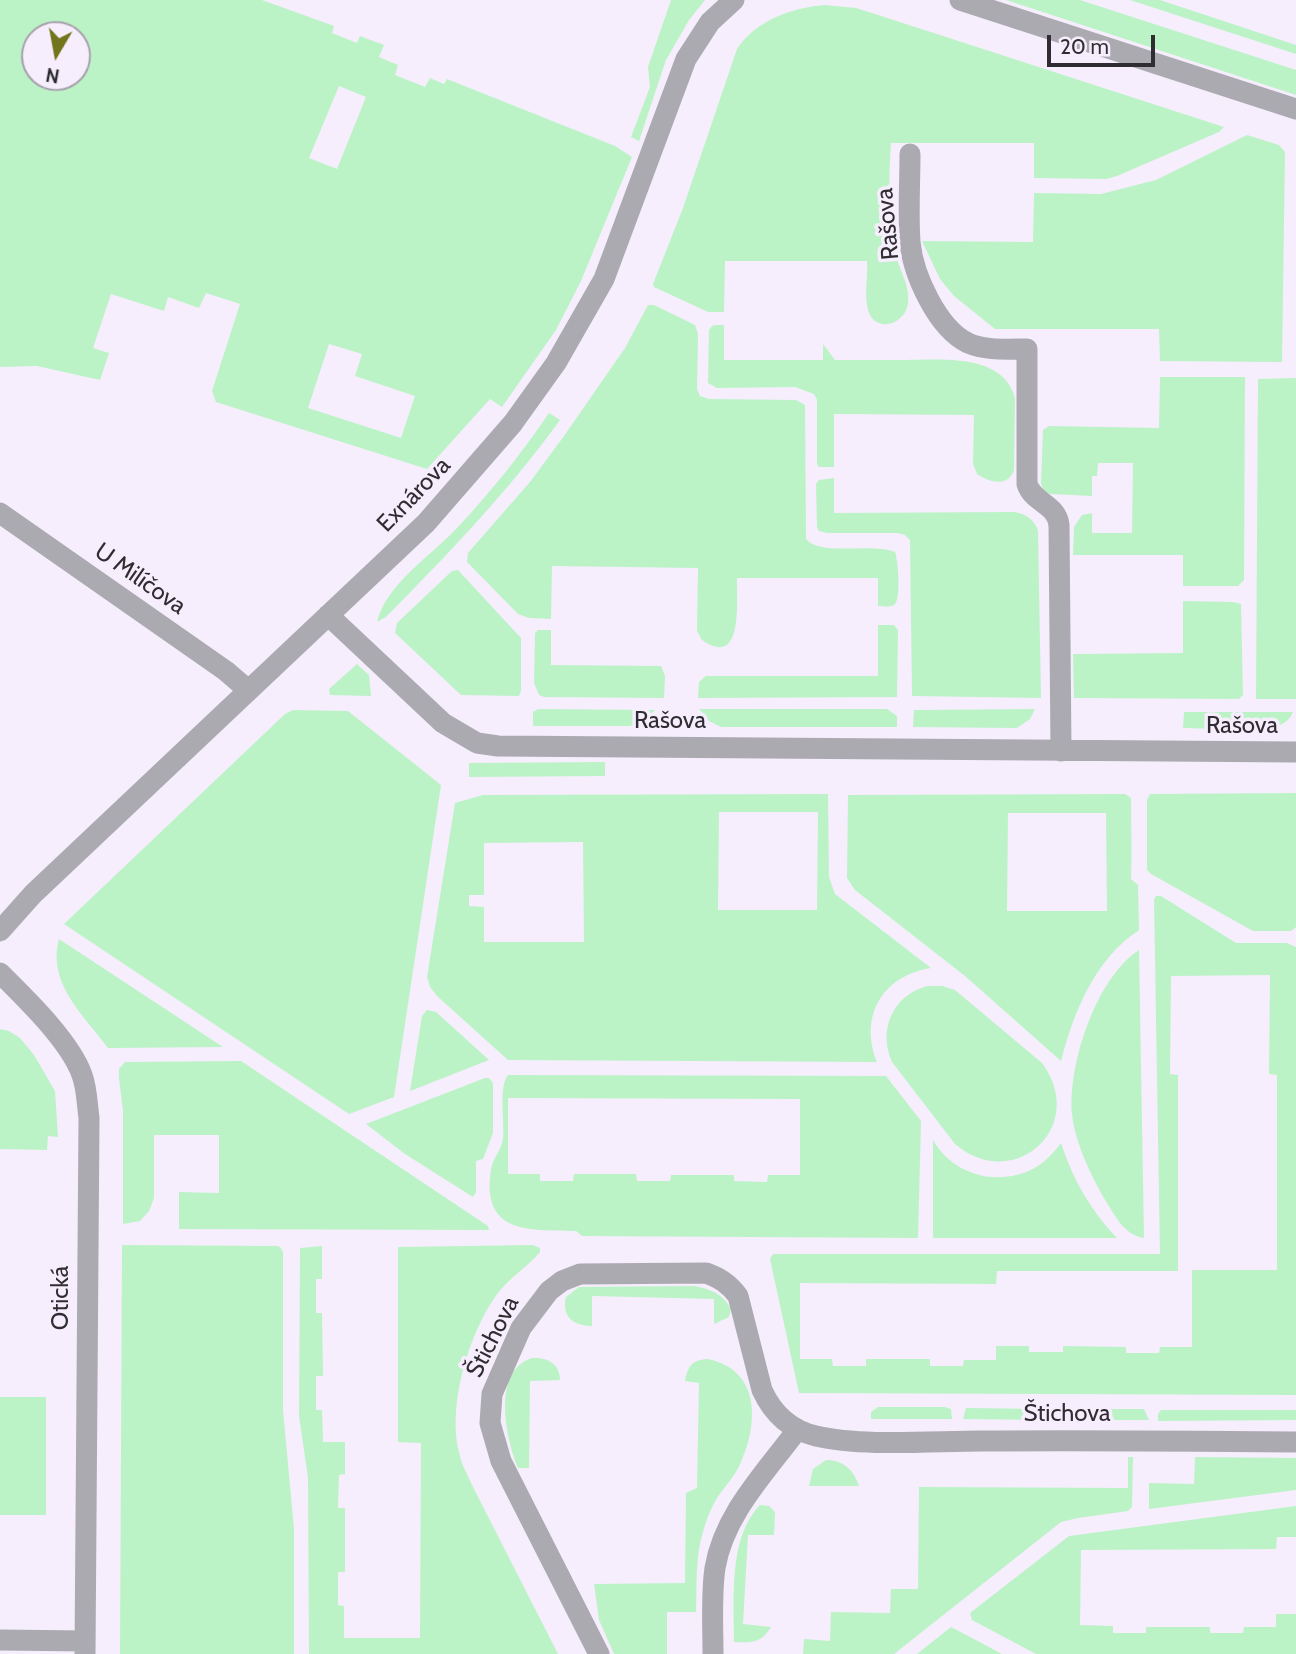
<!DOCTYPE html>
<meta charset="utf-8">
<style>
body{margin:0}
#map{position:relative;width:1296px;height:1654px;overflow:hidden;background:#f6eefd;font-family:Cabin,sans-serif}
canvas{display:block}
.north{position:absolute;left:21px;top:21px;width:70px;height:70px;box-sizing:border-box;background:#f6eefd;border:2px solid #a7a1ac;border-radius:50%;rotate:190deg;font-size:19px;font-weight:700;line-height:28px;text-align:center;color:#302d32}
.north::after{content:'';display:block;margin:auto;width:24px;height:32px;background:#72751c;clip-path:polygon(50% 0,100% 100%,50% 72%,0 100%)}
.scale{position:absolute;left:1047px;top:35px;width:108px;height:32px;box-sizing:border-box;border:4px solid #302d32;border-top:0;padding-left:9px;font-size:21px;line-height:24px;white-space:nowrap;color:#302d32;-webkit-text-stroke:5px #f6eefd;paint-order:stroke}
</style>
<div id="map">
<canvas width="1296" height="1654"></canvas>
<div class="north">N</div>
<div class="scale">20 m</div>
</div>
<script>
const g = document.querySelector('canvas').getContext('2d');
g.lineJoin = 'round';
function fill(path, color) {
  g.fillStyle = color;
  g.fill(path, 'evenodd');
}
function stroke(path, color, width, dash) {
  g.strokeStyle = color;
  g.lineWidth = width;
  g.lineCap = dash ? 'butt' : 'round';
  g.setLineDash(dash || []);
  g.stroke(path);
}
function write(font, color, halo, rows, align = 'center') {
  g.font = font + ' Cabin,sans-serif';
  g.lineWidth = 7;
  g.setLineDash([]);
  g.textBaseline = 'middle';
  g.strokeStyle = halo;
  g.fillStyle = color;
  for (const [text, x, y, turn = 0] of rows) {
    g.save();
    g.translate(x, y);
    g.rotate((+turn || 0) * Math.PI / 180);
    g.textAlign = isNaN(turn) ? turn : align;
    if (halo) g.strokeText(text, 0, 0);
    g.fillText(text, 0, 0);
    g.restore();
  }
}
fill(new Path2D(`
 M0,0H262L334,26L332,33L357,43L360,36L384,45L379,57L398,65L395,75L425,87L430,78L444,84L447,79L615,146L632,157L581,281L556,330L502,407L490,399L427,469L216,402L212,391L240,304L206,293L199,308L168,297L164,311L111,294L93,348L109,353L100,380L37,366L0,367ZM77,35V77H35V35ZM339,86L366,97L337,169L309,158ZM329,344L362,354L355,376L415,396L401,438L308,408Z
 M671,0H705L689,20L666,60L639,141L631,137L650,87L648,67Z
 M1006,0H1080L1296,70V95Z
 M1130,0H1160L1296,45V54Z
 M824,5L856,8L875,14L1224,127L1219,132L1117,176L1106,179L1034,178V143H891C889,173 888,211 892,241C894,261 911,283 908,303C905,326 874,333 868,310C864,294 868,276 867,261H725L724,312H708L654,287L653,284L683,208L737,49C756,20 792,8 824,5Z
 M1247,135L1279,145L1285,152L1282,362L1160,361L1159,329H995L954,296L940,279L922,241L1033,242L1034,193L1101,194L1156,180Z
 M648,305H654L695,325L698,334L697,389L700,396L709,399L796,400L805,405L806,539C821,557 872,542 895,552C898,559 901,598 895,604C891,608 884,606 878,606V578H737C736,598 745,670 702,640L697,631L698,568L552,566L551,619L529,618L518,614L467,562L468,553L474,546L530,482L564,436L625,348Z
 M715,325H724V360H823V344L835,360C859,360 882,360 906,360C941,360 1003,353 1015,398L1014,470C1008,488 989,482 977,474L973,464L974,415L834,414V467H819L817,464V400L814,394L795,387L717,388L708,383L709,330L712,326Z
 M1160,377H1245L1244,580L1238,586H1183V555H1073L1074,527L1082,515L1092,513V533H1132L1133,463H1098L1097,476H1092V496L1050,494L1044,491L1041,484L1043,430L1049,426L1159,428Z
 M1296,378V699H1256L1258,379Z
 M549,413L560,420C508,492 448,554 386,617L377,622C386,584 431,556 457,528C491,492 521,454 549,413Z
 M834,478V513L1015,512C1026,514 1035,520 1038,531L1041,698L912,696L910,540L905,535L897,533H827L819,531L817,527L816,484L819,480Z
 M458,570L521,638V691L519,696L461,695L395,633L397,623L452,571Z
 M1183,601L1233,602L1241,604L1243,695L1239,699L1074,698L1073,654L1183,653Z
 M878,625H894L898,630L897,697L698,698L699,682L706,676H878Z
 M538,630H551V665L661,666L665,676L664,698L544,697L539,695L534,683L535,633Z
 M357,664L369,675L371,696L330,695L329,689Z
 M538,709L655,710L645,720L630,726H533V712Z
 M699,709H887L897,716V727H721L709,721Z
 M1035,709L1030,719L1017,728L913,727L914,710Z
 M293,710L348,711L441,785L394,1097L349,1114L64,924L285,714Z
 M1184,712H1293C1291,717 1288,721 1282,724C1265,733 1206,728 1183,728Z
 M605,762V776L469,777V763Z
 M1296,793V927L1291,931H1253L1151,874L1147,870V800L1150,794Z
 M828,794L829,877L835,894L931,968C882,976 859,1016 877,1062L508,1060L437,996L430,987L427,977L455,803L483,795ZM719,812H818L817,910H718ZM583,842L584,942H484V907L469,906V895H484V843Z
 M1125,794L1131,798C1131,825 1132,852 1131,879L1138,885L1139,930C1095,959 1074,1011 1061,1061L965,976L855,890L847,878L848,795ZM1008,813H1106L1107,911H1007Z
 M1156,896H1161L1236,943H1287L1296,947V1395L799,1393L770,1259L773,1254H1160L1154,900ZM1270,975L1269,1074L1277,1075V1270H1192V1347H1160L1159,1353H1126V1347L1063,1346V1352H1029V1346H996V1360H964L963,1366H930V1359H866V1366H833L832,1359H800V1283L996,1284L997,1271H1178V1075L1170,1074L1171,976Z
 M59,939L223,1047L108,1048C84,1015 47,984 59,939Z
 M1139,950L1144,1238C1125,1235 1117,1219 1107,1203C1092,1178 1075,1143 1072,1114C1068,1064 1096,978 1139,950Z
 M927,986H942L955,990L1042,1063C1089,1127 1014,1194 955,1144L892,1062C878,1030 892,996 927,986Z
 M427,1010L436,1012L489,1060L410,1091L422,1016Z
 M0,1029L9,1031L20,1038L34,1055L55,1091L58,1137L48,1136L47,1150L0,1149Z
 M241,1061L488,1226L489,1230L179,1229V1192L219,1193V1135H154V1198L149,1211L140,1221L123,1224V1111L119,1078V1069L125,1062Z
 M508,1075L886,1076L921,1121L918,1238L582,1236L576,1231C527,1230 481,1234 491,1169C493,1158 502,1149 503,1139C505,1122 498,1087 508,1075ZM508,1098L800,1099V1175H768L767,1182L734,1181V1175H671L670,1181H637L636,1174H574L573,1181H540V1174H508Z
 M485,1078H489L493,1083V1133L483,1159L476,1161V1192L473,1197L405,1154L366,1124Z
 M933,1140C954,1177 1002,1188 1038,1166C1047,1160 1054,1152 1061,1143C1073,1180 1091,1211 1117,1238H933Z
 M122,1245L277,1246L280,1247L283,1252V1410L294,1529V1654H120Z
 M533,1245L540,1248V1252C527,1268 509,1277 495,1297C468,1336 446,1409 460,1456C462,1466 468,1475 472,1485L558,1654H309L308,1478L299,1416L300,1248L322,1246V1279H316V1313H322L323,1376H316V1410H322L323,1442H345V1474L339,1475L338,1508H345V1572H338V1605L344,1606V1638H420L421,1443L398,1442V1247Z
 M694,1286C711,1289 723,1294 731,1309L729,1317L714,1324V1299L592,1296V1326C574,1326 561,1317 566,1297L579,1287Z
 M532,1358C548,1357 560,1364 560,1380L530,1381L529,1468H518C506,1439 491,1371 532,1358Z
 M707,1359C760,1369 759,1422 741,1462C736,1475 725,1486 717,1498C711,1508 706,1520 703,1532C695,1557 697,1586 696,1612H667V1654H614L599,1620L594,1584L685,1583L686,1493L697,1488L699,1383L685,1381C688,1367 691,1360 707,1359Z
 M0,1397H46V1515H0Z
 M878,1407H945L951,1409L952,1419H871V1412Z
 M966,1408L1043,1409L1047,1410L1048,1420L963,1419Z
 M1063,1409H1144L1149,1420H1061Z
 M1161,1410H1296V1420L1158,1421V1414Z
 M1128,1457H1133L1132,1507L1128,1511L1078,1518L1061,1522L894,1654H803L804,1639L830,1641L831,1612L890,1613L891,1589H918L919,1487L1128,1488Z
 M1195,1457L1296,1458V1490L1149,1509V1483L1194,1484Z
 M826,1460C843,1460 854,1470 859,1486H809L813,1469Z
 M760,1505L769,1506L775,1512L774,1535H748L743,1624L771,1627C762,1643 751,1643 734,1642C734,1601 728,1537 760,1505Z
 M1296,1506V1537H1277L1276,1549L1081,1550L1080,1625L1113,1626V1633H1146V1627H1210V1633H1243L1244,1627H1276V1614H1296V1654H1036L972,1620L970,1613L1069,1536Z
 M951,1627L955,1629L1002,1654H917Z`), '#bbf3c7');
stroke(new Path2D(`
 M960,0L1296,109
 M910,154C910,183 908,213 910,242C913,274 937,328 968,343C986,351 1007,349 1027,349V484C1033,503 1057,504 1059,525L1061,751
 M0,513L226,671L248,690
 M328,615L443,723L477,743L498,746L1296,752
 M0,931L33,894L426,523L513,423L556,363L604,279L686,59L710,22L734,0
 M0,973C26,999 70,1041 82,1075C87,1088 87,1104 89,1118L85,1654
 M0,1640L85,1641
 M599,1654L501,1461L490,1423L492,1394L521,1328L549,1291L562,1281L580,1274L706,1273C720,1278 729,1284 738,1296L762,1390C773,1414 790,1430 816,1436C862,1447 933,1441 981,1441C1086,1440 1191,1441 1296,1442
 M713,1654C713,1626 711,1595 715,1568C724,1514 766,1472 797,1430`), '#acaab1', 21);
write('24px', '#302d32', '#f6eefd', [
 ["Rašova",888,224,-95],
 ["Exnárova",414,495,-46],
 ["U Milíčova",140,579,35],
 ["Rašova",670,721],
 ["Rašova",1242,726],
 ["Otická",61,1298,-90],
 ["Štichova",493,1337,-63],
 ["Štichova",1067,1414]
]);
</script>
